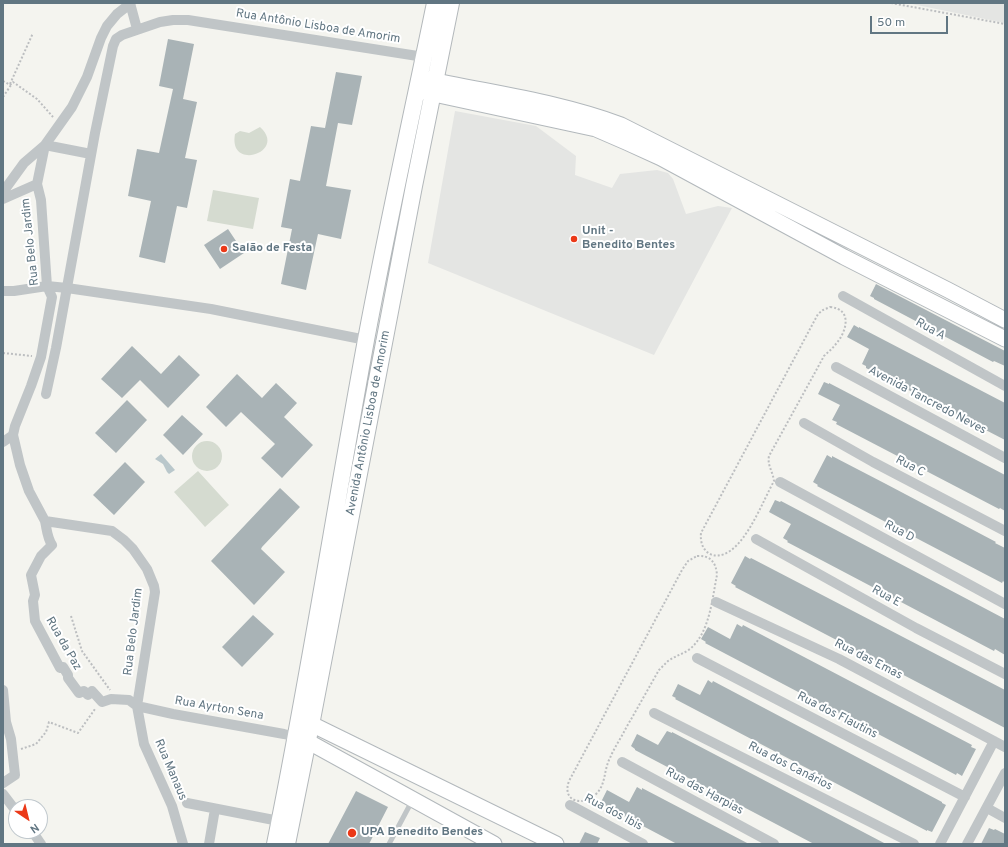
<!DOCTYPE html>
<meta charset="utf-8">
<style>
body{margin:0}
#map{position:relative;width:1008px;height:847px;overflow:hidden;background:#f4f4ef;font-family:Overpass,sans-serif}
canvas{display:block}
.frame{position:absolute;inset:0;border:4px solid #617682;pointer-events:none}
.north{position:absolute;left:8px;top:799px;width:40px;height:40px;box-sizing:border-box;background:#fff;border:1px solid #c0c8cd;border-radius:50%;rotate:145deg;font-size:11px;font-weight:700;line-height:16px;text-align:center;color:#617682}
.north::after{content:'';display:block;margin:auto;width:14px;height:18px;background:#eb3918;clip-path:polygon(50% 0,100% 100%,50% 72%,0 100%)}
.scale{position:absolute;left:870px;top:16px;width:78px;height:18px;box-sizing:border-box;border:2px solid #617682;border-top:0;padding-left:5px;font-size:12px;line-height:14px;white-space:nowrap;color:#617682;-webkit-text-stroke:3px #fff;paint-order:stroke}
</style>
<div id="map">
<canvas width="1008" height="847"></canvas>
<div class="frame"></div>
<div class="north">N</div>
<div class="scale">50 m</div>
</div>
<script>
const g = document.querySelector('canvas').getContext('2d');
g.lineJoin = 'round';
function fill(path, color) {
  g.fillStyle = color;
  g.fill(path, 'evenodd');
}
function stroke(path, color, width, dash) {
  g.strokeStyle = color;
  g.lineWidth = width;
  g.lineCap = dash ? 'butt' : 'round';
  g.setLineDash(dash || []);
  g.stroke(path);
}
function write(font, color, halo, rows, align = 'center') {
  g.font = font + ' Overpass,sans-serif';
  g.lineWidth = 4;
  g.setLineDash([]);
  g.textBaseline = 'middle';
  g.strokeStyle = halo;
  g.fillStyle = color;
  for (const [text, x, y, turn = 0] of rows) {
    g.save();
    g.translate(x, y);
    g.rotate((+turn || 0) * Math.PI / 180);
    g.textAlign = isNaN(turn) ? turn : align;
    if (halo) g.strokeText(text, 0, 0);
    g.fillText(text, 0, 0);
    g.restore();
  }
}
fill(new Path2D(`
 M907,3H1005V23Z
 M455,111L536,126L576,156L575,175L612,188L620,174L657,170L668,173L673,179L686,214L718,206L732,208L654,355L428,263Z`), '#e4e5e3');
fill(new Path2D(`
 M260,127C288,152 228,172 235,134L240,131L249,133Z
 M213,190L259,198L253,229L207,221Z
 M192 456a15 15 0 1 1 30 0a15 15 0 1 1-30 0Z
 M198,471L229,505L205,527L174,492Z`), '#d5dbd0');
fill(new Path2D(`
 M161,454L175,470L169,474L167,472L163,464L155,459Z`), '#b9c7cb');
fill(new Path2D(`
 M168,39L194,44L183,99L197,102L185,158L197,160L187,208L177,206L165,263L139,257L151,201L128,196L137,149L159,153L173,89L159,86Z
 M336,72L362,76L352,125L338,123L326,186L351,190L341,239L318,234L306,290L281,284L292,229L281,227L290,179L300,181L311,126L325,128Z
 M228,229L244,253L220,269L204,245Z
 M876,284L1005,351V366L994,361L993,362L874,299V298L870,296Z
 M854,325L859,328V327L1005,403V440L866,368V366L862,364L869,349L847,337Z
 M132,346L161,374L179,355L200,375L168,408L140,380L122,398L101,379Z
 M237,374L262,398L276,383L297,403L284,417L313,445L282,478L261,458L275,444L241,412L226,427L206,407Z
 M824,382L829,384V383L1005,475V511L1000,508L999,509L836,424L837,422L832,420L840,405L818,394Z
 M127,400L147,420L116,453L95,433Z
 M182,415L203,434L183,455L163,435Z
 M827,455L832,458V456L886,484L996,542L995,543L1005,548V583L1003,581L1002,583L817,486L818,485L813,482Z
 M125,462L145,482L114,515L93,495Z
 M280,488L300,507L262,547L261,549L285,572L254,605L211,561Z
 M775,500L780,502L781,501L1005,619V655L995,649L994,651L787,542L788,541L783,538L791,524L769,512Z
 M745,556L750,559L751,558L1005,690V728L735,587L736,586L731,583Z
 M253,615L274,634L242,667L222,647Z
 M737,624L742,627L743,625L972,745L971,747L976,749L962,776L957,773L956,775L939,766L705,643L706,642L701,639L708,627L730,639Z
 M708,680L712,683L713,681L942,802V803L946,805L932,832L927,830V831L755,741L675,699L676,698L672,696L678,684L700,695Z
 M667,731L672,733V732L886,844H814L635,750V749L631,746L637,734L658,745Z
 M637,787L642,790V788L749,844H677L605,806L606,805L601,802L607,790L629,802Z
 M356,791L388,807L369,844H328Z
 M989,828L994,830L995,829L1005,834V844H981Z
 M585,832L600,838L597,844H579Z`), '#a9b3b6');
const secondary = new Path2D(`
 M423,78C489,93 557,101 621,125L948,290L1005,320
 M420,91L596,129L626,142L661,158L844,257L1005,339
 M301,719L556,844
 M297,738L307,741L494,844`);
const primary = new Path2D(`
 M275,844C309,677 335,508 366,340C387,227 412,115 435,3
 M287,844L311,725L414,186L451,3`);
stroke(secondary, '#b2b8bc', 17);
stroke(primary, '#b3b8bb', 18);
stroke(new Path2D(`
 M891,3L1005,24
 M3,81L10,85L13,82L37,99L53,117
 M10,84L33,33
 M3,97L11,85
 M830,307C853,309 847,332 835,345C832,349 828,352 824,356L769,456C767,465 773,472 774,481C763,501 749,538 730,551C714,562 699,552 701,533L818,314L823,310Z
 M3,353L32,356
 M697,556C710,555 716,562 717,575C712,599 710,632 690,649C683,654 675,656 668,661C665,664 662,667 659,670C648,689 637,709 626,728C621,738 614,748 610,758C604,769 606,782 598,792C585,807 561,803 569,781L682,570L688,561Z
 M71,616L82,651L110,690
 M21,749L36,744L46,732L49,722L78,733L95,709`), '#bcbec0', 2, [2, 2]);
stroke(new Path2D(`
 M389,844L412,801`), '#c0c5c7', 5);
stroke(new Path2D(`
 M130,3L137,29
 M91,154L45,145L37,184L41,200L47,286L52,297L41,357L31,386L15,426L13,435L20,465L29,491L45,521L112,531L124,540L133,549L147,569L154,586L155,592L137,706L144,744L172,806L183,844
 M3,192L24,163L45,145L72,107L87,77L101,38L107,26L117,14L131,3
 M3,199L37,184
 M3,291H14L47,286L67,288L211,309L366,340
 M843,296L1005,386
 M836,367L1005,458
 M46,394L56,348L95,133L113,46L116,39L122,35L160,22L173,20H188L424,57
 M804,423L873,462L1005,531
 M3,442L13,435
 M780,482L1005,604
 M45,521C47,530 47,537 52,545L41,556L31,575L35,595L33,601L35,621L60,668L63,667L68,675V678L79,693L84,691L88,695L92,691L102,702L111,699L129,700L137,706L173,714L284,734L296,737
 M756,539L916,628L1005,674
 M716,602L839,659L1005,747
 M697,658L965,797
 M3,690L6,722L11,739L15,775L3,783
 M654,713L914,844
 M622,762L774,844
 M3,794L16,811
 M187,803L279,821
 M570,805L643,844
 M987,808L1005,818
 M32,831L41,844
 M209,844L215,809
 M940,844L994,741
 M967,844L1005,773`), '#c0c5c7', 10);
stroke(secondary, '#fff', 15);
stroke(primary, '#fff', 16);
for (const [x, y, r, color] of [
 [574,239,4,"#eb3918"],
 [224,249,4,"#eb3918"],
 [352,833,5,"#eb3918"]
]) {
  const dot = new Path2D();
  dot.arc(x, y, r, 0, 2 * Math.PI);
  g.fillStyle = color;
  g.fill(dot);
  stroke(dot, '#fff', 1.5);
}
write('12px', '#617682', '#fff', [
 ["Rua Antônio Lisboa de Amorim",318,27,9],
 ["Rua Belo Jardim",31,242,-96],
 ["Rua A",930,330,29],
 ["Avenida Tancredo Neves",927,401,28],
 ["Avenida Antônio Lisboa de Amorim",369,423,-79],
 ["Rua C",910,467,28],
 ["Rua D",899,532,28],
 ["Rua E",886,597,29],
 ["Rua Belo Jardim",134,632,-83],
 ["Rua da Paz",63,644,60],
 ["Rua das Emas",868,660,27],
 ["Rua Ayrton Sena",219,709,10],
 ["Rua dos Flautins",837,716,27],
 ["Rua dos Canários",790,767,27],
 ["Rua Manaus",170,770,67],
 ["Rua das Harpias",704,792,28],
 ["Rua dos Ibis",613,813,28]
]);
write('bold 12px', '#617682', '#fff', [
 ["Unit -",582,232],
 ["Benedito Bentes",582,246],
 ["Salão de Festa",232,249],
 ["UPA Benedito Bendes",361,833]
], 'left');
</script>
